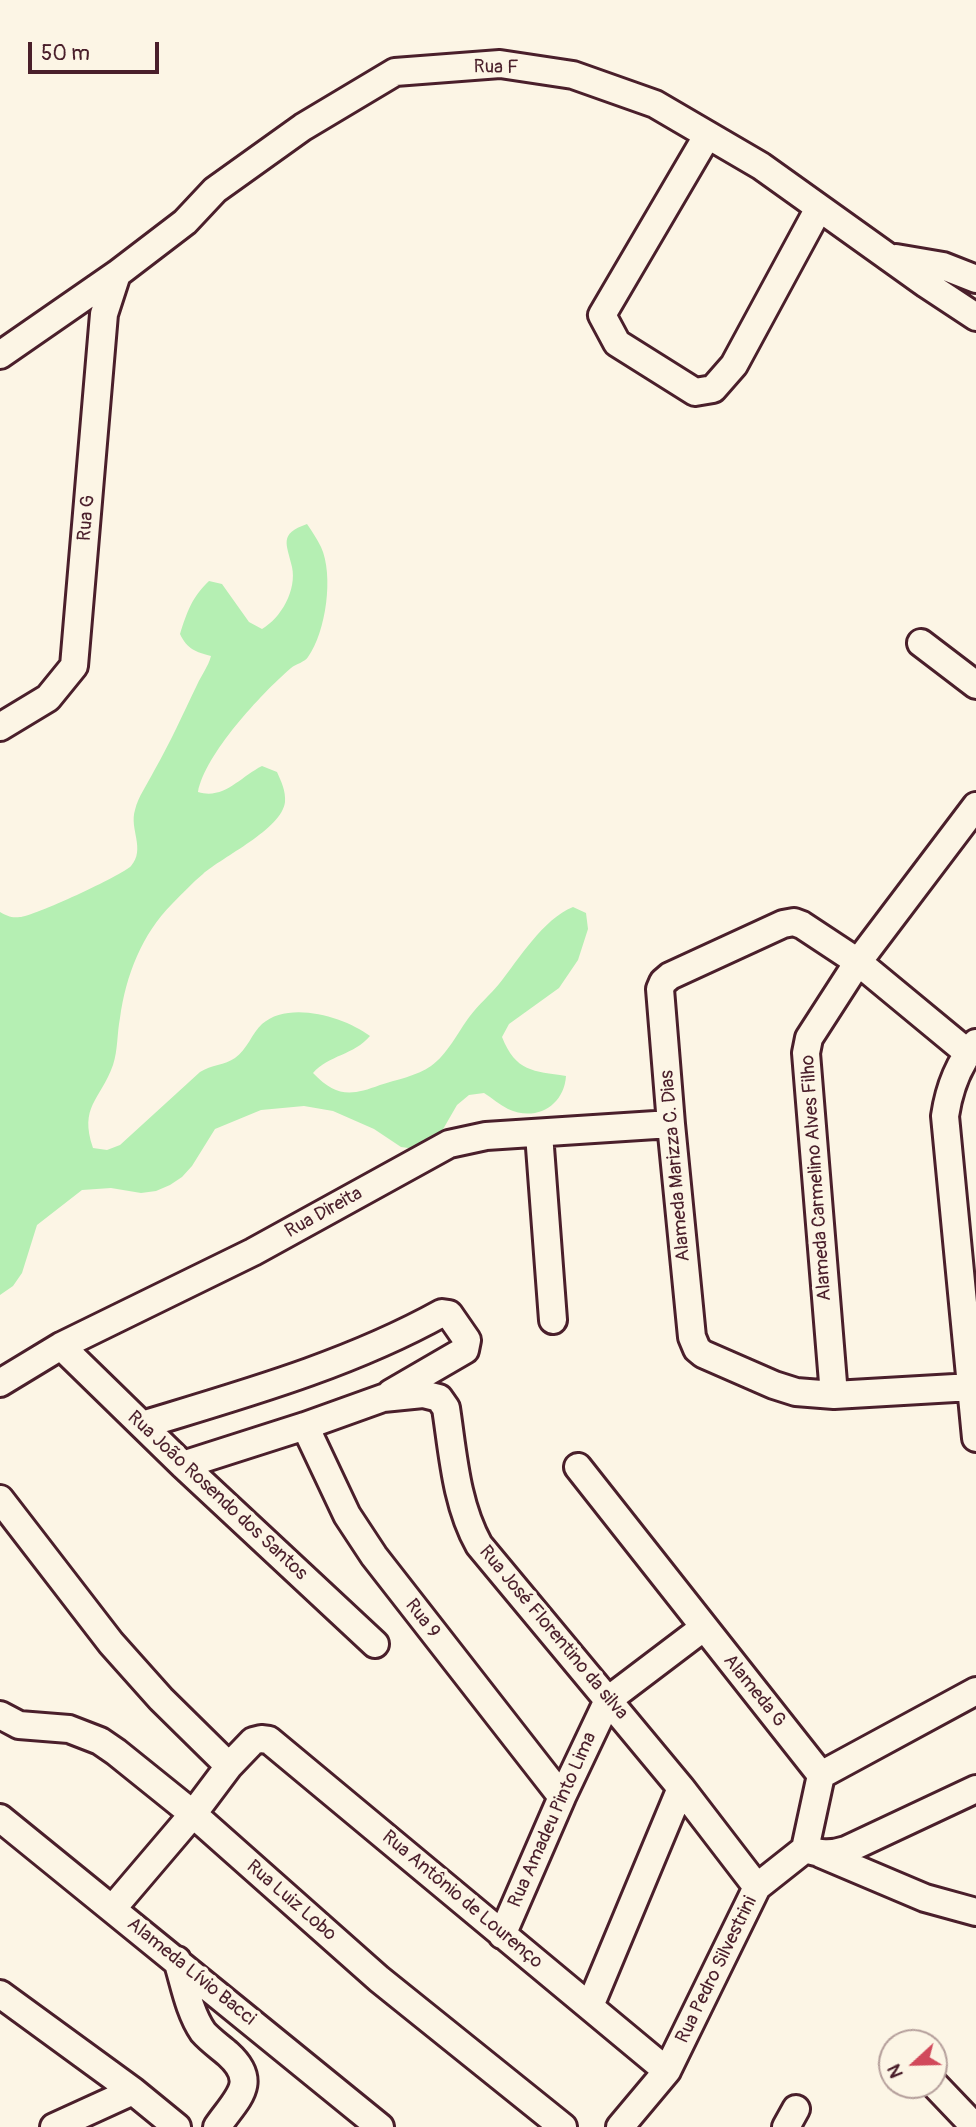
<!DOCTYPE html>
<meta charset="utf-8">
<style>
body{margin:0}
#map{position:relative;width:976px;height:2127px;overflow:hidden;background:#fcf5e5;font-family:Pangolin,sans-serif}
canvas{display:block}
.north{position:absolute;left:878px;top:2029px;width:70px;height:70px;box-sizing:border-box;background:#fcf5e5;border:2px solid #b59f9b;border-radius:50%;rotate:248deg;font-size:19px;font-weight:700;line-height:28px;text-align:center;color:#4a1f2b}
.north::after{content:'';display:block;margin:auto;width:24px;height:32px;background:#d1495b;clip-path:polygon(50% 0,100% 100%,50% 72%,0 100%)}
.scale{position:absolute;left:28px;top:42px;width:131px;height:32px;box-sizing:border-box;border:4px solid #4a1f2b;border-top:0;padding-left:9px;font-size:21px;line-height:24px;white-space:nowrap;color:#4a1f2b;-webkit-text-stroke:5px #fcf5e5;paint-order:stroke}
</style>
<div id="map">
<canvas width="976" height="2127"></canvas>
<div class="north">N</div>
<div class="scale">50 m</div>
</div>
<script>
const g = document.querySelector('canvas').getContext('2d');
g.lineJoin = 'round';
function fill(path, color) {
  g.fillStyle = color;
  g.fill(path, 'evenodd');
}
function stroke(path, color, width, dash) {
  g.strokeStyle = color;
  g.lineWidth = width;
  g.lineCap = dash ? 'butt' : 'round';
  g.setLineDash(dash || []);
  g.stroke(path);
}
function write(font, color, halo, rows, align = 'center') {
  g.font = font + ' Pangolin,sans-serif';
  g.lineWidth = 7;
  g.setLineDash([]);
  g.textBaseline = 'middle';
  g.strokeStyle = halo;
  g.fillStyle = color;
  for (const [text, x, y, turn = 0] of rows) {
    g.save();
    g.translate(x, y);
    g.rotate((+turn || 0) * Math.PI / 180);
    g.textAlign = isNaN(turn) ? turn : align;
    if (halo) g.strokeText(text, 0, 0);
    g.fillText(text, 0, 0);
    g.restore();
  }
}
fill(new Path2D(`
 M307,524C312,531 317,539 321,547C334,575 326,632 308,657C305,662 296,664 291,668C261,694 205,754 198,792C224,800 240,777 262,766L277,772C281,781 286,791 285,802C282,829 222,857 203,874C192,883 182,894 172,904C142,934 126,975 120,1018C117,1033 118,1050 113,1065C100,1101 79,1106 93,1148L107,1150L120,1145L200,1072C211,1065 225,1065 235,1058C247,1050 252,1033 262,1024C289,1000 345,1017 370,1036C354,1055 329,1055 313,1073C336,1097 351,1096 380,1085C395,1080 417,1076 431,1066C447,1055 458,1032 470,1016C479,1004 490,995 499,984C519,959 543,919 573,907L586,913L588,929L578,960L559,988L509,1024L502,1037C516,1072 533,1071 566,1076C564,1106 536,1122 508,1109C500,1105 492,1098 484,1093L469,1095L457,1105L442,1131L429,1142L416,1149L401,1147L374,1129L333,1111L304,1106L261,1110L215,1129L192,1166L182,1177L170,1185L156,1191L141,1193L111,1188L82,1190L37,1225L22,1273L13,1286L0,1295V912C7,916 11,918 20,917C32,917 123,875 131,866C146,849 129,829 135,810C138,797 148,783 154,771C170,743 183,714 197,685C202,674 208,667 211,656C196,652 187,649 180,634C187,612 192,597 209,581L222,584L249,622L262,629C281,618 297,590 292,567C287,544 278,534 307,524Z`), '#b5efb3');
const minor = new Path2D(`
 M707,136L602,315L617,343L695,392L713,389L734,365L819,208
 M896,258L943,266L976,279
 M0,355L117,274L185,222L215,190L303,127L395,72L500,64L573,75L655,104L761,166L926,284L976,317
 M921,643L976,685
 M0,727L48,698L74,666L104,314L117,274
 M976,1043C959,1063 949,1089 945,1116L976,1438
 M968,1053L858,962L802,925L794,922L783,924L670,976L663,982L660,989L671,1124L692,1337L697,1349L703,1354L774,1385L796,1392L834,1395L972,1387
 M539,1134L553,1320
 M61,1346L183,1465L375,1644
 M0,1383L61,1346L253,1252L449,1144L486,1136L671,1124
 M834,1395L806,1053L809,1038L858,962L976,806
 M142,1425C244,1394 348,1365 442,1313L449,1314L467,1340L465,1350L391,1393
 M305,1426L347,1515L374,1556L562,1797
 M183,1465L305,1426L383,1398L423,1394L439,1398L446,1408C453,1454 456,1504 479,1545L681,1788L757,1887
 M578,1467L821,1775L976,1691
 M0,1499L111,1643L161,1699L229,1766
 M0,1715L19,1725L69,1729L100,1741L116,1752L193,1814L379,1979L563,2127
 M0,1818L380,2127
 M805,1849C820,1854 830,1855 846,1850L976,1789
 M821,1854L925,1898L976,1912
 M113,1908L193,1814L229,1766L253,1741L261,1739L269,1740L667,2071
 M502,1935L562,1797L608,1700L703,1628
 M177,1960C184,1982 189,2012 203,2032C210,2040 220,2047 228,2054C260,2083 236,2099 217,2127
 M0,1994L133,2091L177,2127
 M590,2006L681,1788
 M934,2084L975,2127
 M54,2127L133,2091
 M620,2127L667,2071L757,1887L805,1849L821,1775
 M786,2127L796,2109`);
stroke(minor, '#4a1f2b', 32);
stroke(minor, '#fcf5e5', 26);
write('19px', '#4a1f2b', '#fcf5e5', [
 ["Rua F",496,68,1],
 ["Rua G",87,518,-85],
 ["Alameda Marizza C. Dias",676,1166,-95],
 ["Alameda Carmelino Alves Filho",817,1178,-94],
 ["Rua Direita",324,1213,-29],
 ["Rua João Rosendo dos Santos",217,1496,43],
 ["Rua 9",422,1619,52],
 ["Rua José Florentino da silva",553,1633,50],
 ["Alameda G",754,1691,51],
 ["Rua Amadeu Pinto Lima",553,1820,-66],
 ["Rua Antônio de Lourenço",462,1900,40],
 ["Rua Luiz Lobo",291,1901,41],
 ["Rua Pedro Silvestrini",717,1970,-64],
 ["Alameda Lívio Bacci",191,1972,39]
]);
</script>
